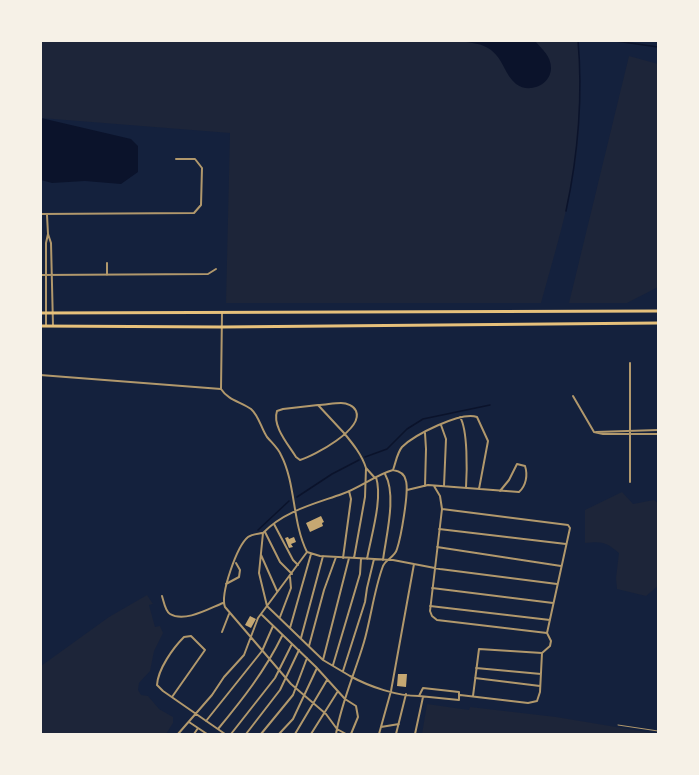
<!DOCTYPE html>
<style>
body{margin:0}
#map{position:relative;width:699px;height:775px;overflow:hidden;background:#14213d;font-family:Lora,serif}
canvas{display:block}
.frame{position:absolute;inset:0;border:42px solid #f6f1e7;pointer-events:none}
</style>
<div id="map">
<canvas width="699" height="775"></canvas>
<div class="frame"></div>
</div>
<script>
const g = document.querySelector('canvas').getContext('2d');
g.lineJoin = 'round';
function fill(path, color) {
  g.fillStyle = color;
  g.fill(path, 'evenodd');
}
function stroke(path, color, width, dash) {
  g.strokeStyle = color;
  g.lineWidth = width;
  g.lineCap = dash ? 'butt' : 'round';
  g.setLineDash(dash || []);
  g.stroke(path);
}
fill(new Path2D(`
 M40,41H578C582,87 581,137 572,183C564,223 552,263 541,303H226L230,133L41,118Z
 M629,56L658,64V287L627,303H569Z
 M622,492L633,504L654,500L658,503V586L646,596L617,589L616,578L619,553C606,542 602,541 585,543V510Z
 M147,595L153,604L149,605L155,627L160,626L163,633L154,651L150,671L139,683L138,690L141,695L148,696L159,709L173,717V723L166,734H41V666L109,617Z
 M427,704L469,710L470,707L556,717L658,734H422Z`), '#1d2539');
fill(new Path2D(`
 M460,41H535C542,49 551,56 551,68C551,85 529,94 516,84C505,75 503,59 491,50C482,43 471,43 460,41Z
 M41,118L131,139L138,146V172L121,184L85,181L52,183L41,180Z`), '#0b132b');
stroke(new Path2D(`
 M609,40L658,47
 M566,211C578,155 583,98 578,40
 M365,457L387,449L407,429L423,419L490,405
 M297,497L332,474L359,460
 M258,530L289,501`), '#0b132b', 1.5);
fill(new Path2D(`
 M321,516L324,522L322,523L323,526L310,532L306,523Z
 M288,537L289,539L294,537L296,542L291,544L293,547L289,548L285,538Z
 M250,616L256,619L251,628L245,625Z
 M398,674H407L406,687L397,686Z`), '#c6a872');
stroke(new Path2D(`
 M618,725L658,731`), '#b1986c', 1);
stroke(new Path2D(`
 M40,214L194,213L201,205L202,168L195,159H176
 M47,215L48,234L51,243L53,326
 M107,263V275
 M40,275L208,274L216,269
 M222,313L221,389C228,400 241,402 251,409C259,416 261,428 267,437C272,443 278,448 281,455C296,484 292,522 307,552
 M46,326V243L48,234
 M630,363V482
 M40,375L221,389
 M573,396L594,432
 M318,405C325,405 333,403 341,403C347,403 354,406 356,411C364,429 314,456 300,460L296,457C288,444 272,426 277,411L283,409L318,405L344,433C353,444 362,455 366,468
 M460,417C468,430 467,472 466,488
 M441,425L446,439L444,486
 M594,432L603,434H658
 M596,432L658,430
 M393,470C396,462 397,453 402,447C414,435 461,411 477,417L488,441L479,489
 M425,486L426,449L425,433
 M434,486L440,496L442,509
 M407,490L428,485L519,492C526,486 528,475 525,466L517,464L509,480L500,491
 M274,524L293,560L298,565
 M439,529L566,544
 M265,532L280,562L292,574
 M262,533C258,534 252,534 248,537C237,546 220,594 225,607L291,684L326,714L337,729L346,734
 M437,547L561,566
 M307,552L320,556L393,560L440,569L557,584
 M261,555L277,591
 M343,558L351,499L349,491
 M354,558L365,497L366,468L375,478
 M367,559C371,536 383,499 376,477
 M383,560C386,536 397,495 385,474
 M226,584L239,577L240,570L236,563
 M432,588L553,603
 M162,596C164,602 165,611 170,614C185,623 210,608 223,603
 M430,606L550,620
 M262,615L316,667L345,699L356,706L358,717L351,734
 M280,617L291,588L290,577
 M290,628L311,554
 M222,632L229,614
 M301,638L323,556
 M309,646L324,590L336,557
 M542,653L550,646L551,641L547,633L437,620L432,616L430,611L442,509L568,525L570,528L547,633
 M323,660L349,558
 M333,665L360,574L361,559
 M476,668L541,674
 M343,671L365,602L367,588L374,559
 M475,678L540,686
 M423,688L459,692V700L419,696Z
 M460,695L528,703L537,701L540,692L542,653L479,649L473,696
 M172,697L205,650L191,636L184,637C173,648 158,669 157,685L163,691L225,734
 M206,721L262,651L273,626
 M189,722L207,734
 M381,727L399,724
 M218,729C242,700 265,671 282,636
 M178,734L212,695L224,677L244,655L258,618L307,552
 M194,734L198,728
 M231,734L275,678L292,644
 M246,734L280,690L299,650
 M261,734L293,695L307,658
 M279,734L293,719L317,668
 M295,734L327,680
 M311,734L338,691
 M336,734C341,703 355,673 364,642C371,618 374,590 383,566C386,559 395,557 397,549C401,537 409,492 406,481C405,474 400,471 393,470C375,475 360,488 342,494C314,504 284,511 263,533L259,573L267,606L323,660L350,676C370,687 397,696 419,696
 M379,734L391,691L414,564
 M396,734L406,694
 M415,734L423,697`), '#b1986c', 2);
stroke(new Path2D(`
 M40,313L658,311
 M40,326L222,327L658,323`), '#e5c07b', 3);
</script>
